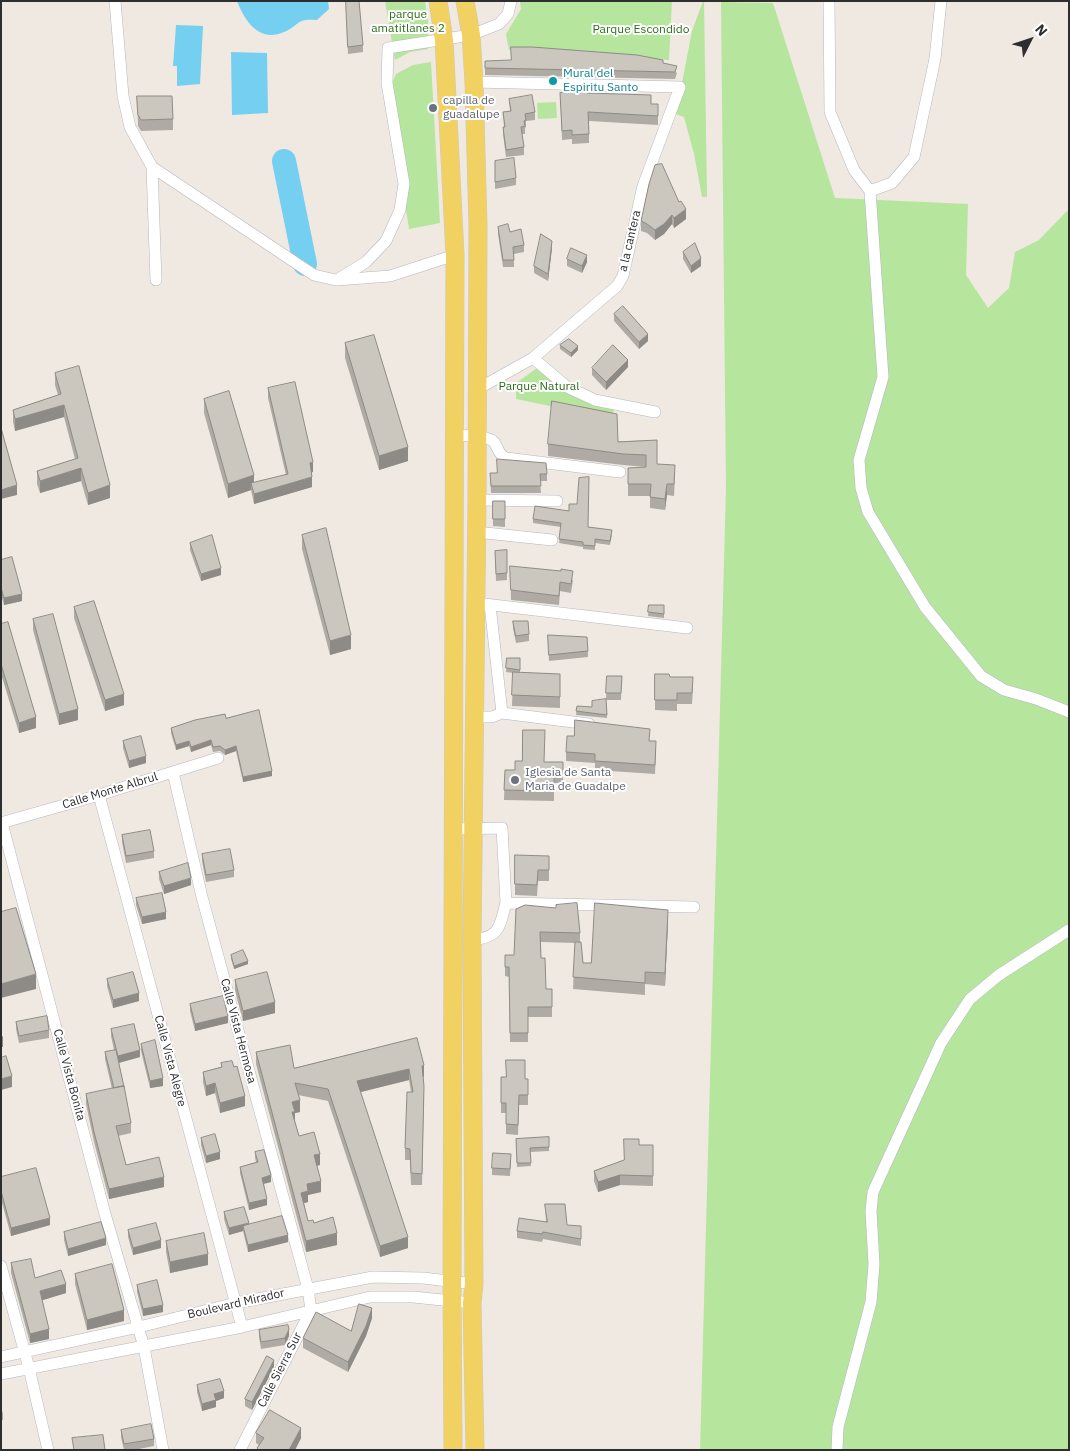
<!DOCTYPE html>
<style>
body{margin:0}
#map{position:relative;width:1070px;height:1451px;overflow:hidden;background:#efe9e1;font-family:"IBM Plex Sans",sans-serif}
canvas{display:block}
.frame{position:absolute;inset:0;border:2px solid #2e2e2e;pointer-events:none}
.north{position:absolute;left:1005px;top:15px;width:50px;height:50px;-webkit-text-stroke:4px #fff;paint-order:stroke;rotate:49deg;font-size:14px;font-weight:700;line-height:20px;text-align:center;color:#2e2e2e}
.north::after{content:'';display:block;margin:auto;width:18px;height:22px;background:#2e2e2e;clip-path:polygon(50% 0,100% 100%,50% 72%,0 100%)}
</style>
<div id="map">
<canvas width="1070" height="1451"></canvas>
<div class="frame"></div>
<div class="north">N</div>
</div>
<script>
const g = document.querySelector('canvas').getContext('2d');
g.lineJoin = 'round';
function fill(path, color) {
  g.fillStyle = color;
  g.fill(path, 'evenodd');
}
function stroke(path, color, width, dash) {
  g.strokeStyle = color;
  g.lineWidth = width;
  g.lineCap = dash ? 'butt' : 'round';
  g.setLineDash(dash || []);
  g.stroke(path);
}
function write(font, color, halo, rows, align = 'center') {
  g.font = font + ' "IBM Plex Sans",sans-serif';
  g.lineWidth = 4;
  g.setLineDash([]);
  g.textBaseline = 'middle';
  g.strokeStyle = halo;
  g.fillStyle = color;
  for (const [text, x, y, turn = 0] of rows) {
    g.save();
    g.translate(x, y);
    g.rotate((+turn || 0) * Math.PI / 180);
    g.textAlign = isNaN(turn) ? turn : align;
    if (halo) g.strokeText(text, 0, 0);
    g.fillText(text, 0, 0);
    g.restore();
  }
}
fill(new Path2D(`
 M385,1H425L428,21V49L410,52L395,60Z
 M520,1H672L669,60L509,50L506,34L521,9Z
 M703,1H704L707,197H702L694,154L684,117L676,114L692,31Z
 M721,2L773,3L835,198L968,204L966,275L988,308L1009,288L1015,252L1039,240L1069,209V1450H700L726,487Z
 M431,62L440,223L409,229L388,93L396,74L413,65Z
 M556,102L557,118L538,119L537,103Z
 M540,366L565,389L614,405L613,419L516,399V383Z`), '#b6e59e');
fill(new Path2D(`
 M237,1H328L329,9L317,20C296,18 300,25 284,32C260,43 245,22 237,1Z
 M176,25L203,26L200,84L177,86V66H173Z
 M231,52L267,53L268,113L232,115Z`), '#75cff0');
stroke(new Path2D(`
 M284,161L305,264`), '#75cff0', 24);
const minor = new Path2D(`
 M115,1L123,96L130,127L152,167L314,275L336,280L390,276L455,255
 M829,1L830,112L854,170L870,191L892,183L914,157L935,59L941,1
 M474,82L680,87L643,186L623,276L617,286L533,358L476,390
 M152,167L156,280
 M870,191L883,377L859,460L861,488L868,512L925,607L981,676L1004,690L1036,699L1069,712
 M340,278L366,262L386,241L400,210L404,184L387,83L388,48L471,35L499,24L508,14L511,1
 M533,358L567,387L595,400L655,412
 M454,435C464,436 488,435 494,442C499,449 497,453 506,458L620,472
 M477,500L557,501
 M476,532L552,540
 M476,603L687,628
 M490,605L502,713
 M475,717H492L502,713L589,724
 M173,772L202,897L308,1289L311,1310L240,1450
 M99,795L242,1327
 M1,823L99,795L218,758
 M2,823L105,1214L144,1347L163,1450
 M453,829L502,828L506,903
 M472,940C501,937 499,927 506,903L694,907
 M1,1266L29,1368L48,1450
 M1,1357L139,1327L236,1303L373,1277L423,1278L474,1284
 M1,1374L242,1327L370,1297H413L472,1303
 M837,1450L838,1427L871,1302L874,1264L871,1211L873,1192L941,1043L970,999L999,975L1069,930`);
const primary = new Path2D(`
 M438,1L444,40L455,255L452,1283L453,1450
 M465,1L471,35L474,82L478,226L477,500L472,940L474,1284L472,1303L475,1450`);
stroke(minor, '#b4b7c1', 12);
stroke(primary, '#c9c9c9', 19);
stroke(minor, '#fff', 11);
stroke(primary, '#f2d163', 18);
fill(new Path2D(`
 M199,1H211L199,2Z
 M346,1L363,45V52L348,54Z
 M485,61L663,63L677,73L675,79L485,75Z
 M560,93H587L651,104L658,113V125L589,121V143L572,144V139L562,140Z
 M137,96L173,119V130L141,131L138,126Z
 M509,99L535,112V120L526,121V127L525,128V134H522L524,147V155L506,157L503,134V127H504L503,112L510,111Z
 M516,178V185L495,189V182Z
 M649,184L686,219L674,228L672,224L664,234L655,240L647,233L641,231V221Z
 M498,227L510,232L524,245V252L514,254V267H503L498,234Z
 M552,248L548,281L534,273V266Z
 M683,252L701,266L691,273L683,259Z
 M567,259L587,262L582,273L567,266Z
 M614,314L648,341L639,349L614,321Z
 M345,343L408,461L379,470L345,358Z
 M560,345L578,350L571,357L560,349Z
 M628,367L606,390L592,375V368Z
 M55,373L110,498L88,505L81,481L40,493L37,484V471L75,459L64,417L15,431L13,422V410L58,395L55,385Z
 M268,388L313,472H312V487L254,504L251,490L228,498L204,413V399L254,483L286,475L268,398Z
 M657,440V464L675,476L674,496L667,495L665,510L650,508V496H628V468L646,467L623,465L548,456V444Z
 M490,473L547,474V481H540L541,493H491Z
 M493,501H505V527L493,526Z
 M533,519L589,527L612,535L610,545L595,543V550L583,549V547L559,543L561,527L533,523Z
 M302,535L351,649L330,655L302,549Z
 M190,543L221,575L201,581L190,550Z
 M507,550V580L496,581L495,551Z
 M1,560L22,601L4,605L1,595Z
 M510,566L573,580L571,593L560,591L559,605L511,600Z
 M649,605H664V618L648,616Z
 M74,607L124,705L105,711L74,618Z
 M33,619L78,720L59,725L33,630Z
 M513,621L529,634V641L516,643L513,628Z
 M1,624L36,728L19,733L1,674Z
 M548,635L588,651V657L549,661Z
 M507,658H520V673L560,674V708L512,706L513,673L506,672Z
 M655,674L670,677L693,688L692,704H677V711L655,710Z
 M607,676H622L621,700H606Z
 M606,699L607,718L576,715L577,706L592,707Z
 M226,718L272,776L243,782L236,751L225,755L220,751L213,752L211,745L191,752L189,746L176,750L171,733V728Z
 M123,741L146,763L129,768L123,748Z
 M649,741L656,750L655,774L595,770V763L566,761V752Z
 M544,762H563V783H554V801L504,800L505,770H515Z
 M122,835L154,851V858L126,863L122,842Z
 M202,854L234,870V877L206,882L202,861Z
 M549,856V881H538L537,896L515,895V884Z
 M159,872L191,885L164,894L159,879Z
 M136,898L166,919L142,924L136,905Z
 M516,909L580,933V942L583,963H591L668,922L665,986L645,984V995L573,989L575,943L541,942V958L546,989H552V1017H528V1042H510L509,977L505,976V955H514Z
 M231,955L248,964L234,969L231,959Z
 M107,979L139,1001L113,1008L107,986Z
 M235,980L275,1013L243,1021L235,991Z
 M190,1004L228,1023L195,1031L190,1011Z
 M16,1022L49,1030V1038L19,1043L16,1029Z
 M111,1029L140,1057L119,1063L124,1087L131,1123V1133L118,1136L126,1165L164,1187L109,1199L94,1142L86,1104V1094L112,1089L105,1059V1052L114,1050L111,1036Z
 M417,1038L424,1077H423L424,1097L422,1185H411L410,1160H405V1148L411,1092L409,1080L360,1092L408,1248L380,1257L328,1101L298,1095L300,1112L295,1113V1121L299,1136L320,1165L317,1166L321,1192L308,1195V1202L304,1203L308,1221L314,1223L337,1245L306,1252L256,1064V1052L294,1068Z
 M141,1044L163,1086L150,1088L141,1051Z
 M221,1063L245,1106L220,1113L215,1093L206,1096L203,1082V1072L221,1067Z
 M501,1077L528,1079V1105H519L518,1135L506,1134V1113H501Z
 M549,1137V1151L530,1152L531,1166L517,1167L516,1139Z
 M201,1138L220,1159L206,1163L201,1145Z
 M639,1145H653V1186L620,1185L598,1192L594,1181V1171L624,1160Z
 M255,1152L271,1182L264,1184L267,1205L249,1210L240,1173V1167L256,1162L255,1158Z
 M511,1161L510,1176L492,1175V1168Z
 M1,1177L50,1225L11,1236L1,1199Z
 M545,1204L581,1239V1246L543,1239L542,1242L517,1238V1231L546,1222Z
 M224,1212L249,1225L288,1242L248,1252L243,1231L229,1235L224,1219Z
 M128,1230L161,1248L133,1255L128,1237Z
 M64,1232L106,1245L68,1256L64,1240Z
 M166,1241L208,1265L170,1273L166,1252Z
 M11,1263L35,1278L66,1293L42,1300L49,1339L30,1343L11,1273Z
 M75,1274L124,1321L87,1330L75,1284Z
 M137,1285L163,1312L143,1316L137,1292Z
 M372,1318L366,1336L348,1372L303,1348V1338L351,1331Z
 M259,1330L289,1336L285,1345L261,1349L259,1337Z
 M274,1367L252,1410L245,1406V1399Z
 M197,1385L224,1398L216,1401V1407L202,1411L197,1392Z
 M1,1408L3,1413V1420H1Z
 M121,1430L154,1439V1446L134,1450H124L121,1437Z
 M256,1433L301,1438L295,1450H257L259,1445L256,1443Z`), '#afaba4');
fill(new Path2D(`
 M686,209V219L674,228V218Z
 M672,215V224L664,234L655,240V230Z
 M552,241V248L548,281V274Z
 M587,255V262L582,273V266Z
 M701,258V266L691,273V266Z
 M648,334V341L639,349V342Z
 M578,346V350L571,357V353Z
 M628,360V367L606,390V382Z
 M64,405V417L15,431V419Z
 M408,447V461L379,470V456Z
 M313,462V472L310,473V463Z
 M81,468V481L40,493V481Z
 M254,475V489L251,483V490L228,498V484Z
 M312,477V487L254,504V494Z
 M667,484V495L665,510V499Z
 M17,485V495L1,499V490Z
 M110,485V498L88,505V493Z
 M221,568V575L201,581V574Z
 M22,594V601L4,605V598Z
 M351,635V649L330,655V641Z
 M124,694V705L105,711V700Z
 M78,709V720L59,725V714Z
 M36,717V728L19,733V723Z
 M211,740V745L191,752V747Z
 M189,741V746L176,750V745Z
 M236,746V751L225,755V750Z
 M146,756V763L129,768V761Z
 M272,771V776L243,782V777Z
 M191,878V885L164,894V886Z
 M668,910V922L665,986V973Z
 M166,912V919L142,924V917Z
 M248,961V964L234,969V966Z
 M36,974V989L1,998V984Z
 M139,993V1001L113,1008V1000Z
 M275,1002V1013L243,1021V1011Z
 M228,1016V1023L195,1031V1024Z
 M3,1036V1047H1V1037Z
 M140,1050V1057L118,1063V1056Z
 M424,1065V1077H422V1066Z
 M409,1069V1080L357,1093V1081Z
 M12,1076V1087L1,1090V1079Z
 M163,1078V1086L150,1088V1081Z
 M215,1083V1093L206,1096V1086Z
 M245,1096V1106L220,1113V1103Z
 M300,1100V1112L295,1113V1123L292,1124V1102Z
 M220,1152V1159L206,1163V1156Z
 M320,1154V1165L314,1166V1155Z
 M271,1175V1182L262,1184V1178Z
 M620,1175V1185L598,1192V1182Z
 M164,1177V1187L109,1199V1189Z
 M321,1181V1192L308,1195V1202L301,1204V1193L307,1184Z
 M267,1199V1205L249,1210V1203Z
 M50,1218V1225L11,1236V1228Z
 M249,1223V1230L243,1226V1231L229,1235V1228Z
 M337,1233V1245L306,1252V1241Z
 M288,1235V1242L248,1252V1245Z
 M408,1237V1248L380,1257V1246Z
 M106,1238V1245L68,1256V1249Z
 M161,1240V1248L133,1255V1248Z
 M208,1254V1265L170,1273V1262Z
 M66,1284V1293L40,1301V1291Z
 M163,1305V1312L143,1316V1309Z
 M372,1308V1318L366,1336L348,1372V1362Z
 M124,1310V1321L87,1330V1320Z
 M49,1329V1339L30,1343V1334Z
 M289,1329V1336L285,1345V1338Z
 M274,1360V1367L252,1410V1402Z
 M224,1391V1398L216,1401V1407L202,1411V1404L214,1394Z
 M301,1428V1438L295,1450H289Z`), '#8e8b86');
const building = new Path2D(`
 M346,1H359L363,45L348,47Z
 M511,47H532L637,55L663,60V63L677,66L675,72L485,68V61L511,60Z
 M587,91V93L651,95V104H658V116L588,112L589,134L572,135V130L562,131L560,93Z
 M532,95L535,112L525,114L526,120L524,121L525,126L521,127L524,147L506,150L503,127H505L503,112L511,111L509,99Z
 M137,96H172L173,119L141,120L138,115Z
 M514,158L516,178L495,182V161Z
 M662,164L679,202L681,201L686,209L674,218L672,215L664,224L655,230L647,224L641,221L649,184L655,165Z
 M508,224L510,232L521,229L524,245L513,247L514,260H503L498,227Z
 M541,234L552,241L548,274L534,266Z
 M695,243L701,258L691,266L683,252Z
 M571,248L587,255L582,266L567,259Z
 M623,306L648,334L639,342L614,314Z
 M374,335L408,447L379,456L345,343Z
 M569,339L578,346L571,353L560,345Z
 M613,345L628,360L606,382L592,368Z
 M79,366L110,485L88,493L81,468L40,481L37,471L78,458L64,405L15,419L13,410L61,394L55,373Z
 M295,382L313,462L310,463L312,477L254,494L251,483L288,474L268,388Z
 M229,391L254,475L228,484L204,399Z
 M552,401L617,414L618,442L657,440V464L675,465L674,484H667L665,499L650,497L651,484H628V468L646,467V455L623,454L548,444Z
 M1,428L17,485L1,490Z
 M497,459L546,463L547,474H540L541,486H491L490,473H497Z
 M589,477L588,527L612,530L610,541L595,539V546L583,545V542L559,539L561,523L533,519L535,506L569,511V504H577L579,478Z
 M493,501H505V519H493Z
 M326,528L351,635L330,641L302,535Z
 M212,535L221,568L201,574L190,543Z
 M507,550V573L496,574L495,551Z
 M12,557L22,594L4,598L1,588V560Z
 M510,566L561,571V569L573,571L571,584L560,582L559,596L511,590Z
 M94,601L124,694L105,700L74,607Z
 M649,605H664V614L648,612Z
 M53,614L78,709L59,714L33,619Z
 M513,621H528L529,634L516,636Z
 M8,622L36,717L19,723L1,664V624Z
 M548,635L587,637L588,651L549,655Z
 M507,658H520V670L506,668Z
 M513,672L560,674V697L512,695Z
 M655,674H669L670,677H693L692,693H677V700H655Z
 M607,676H622L621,693H606Z
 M606,699L607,715L576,711L577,706L592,707V701Z
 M259,710L272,771L243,777L236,746L225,750L220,746L213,747L211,740L191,747L189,741L176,745L171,728L195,720L225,714L226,718Z
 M575,720L650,729L649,741H656L655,765L595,761V754L566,752L567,736H574Z
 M523,730H545L544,762H563V773H554V791L504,790L505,770H515V761H522Z
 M141,736L146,756L129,761L123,741Z
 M150,830L154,851L126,856L122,835Z
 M230,849L234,870L206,875L202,854Z
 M515,855L549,856V870H538L537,885L515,884Z
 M188,863L191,878L164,886L159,872Z
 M162,893L166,912L142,917L136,898Z
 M577,903L580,933L540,932L541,958H545L546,989H552V1007H528V1033H510L509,967H505V955H514L516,909L525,905L556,908V905Z
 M595,903L668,910L665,973L645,972V983L573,977L575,942H581L583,963H591Z
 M16,908L36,974L1,984V912Z
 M243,950L248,961L234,966L231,955Z
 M133,972L139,993L113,1000L107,979Z
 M267,972L275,1002L243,1011L235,980Z
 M223,996L228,1016L195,1024L190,1004Z
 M47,1016L49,1030L19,1036L16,1022Z
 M134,1024L140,1050L118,1056L111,1029Z
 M417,1038L424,1065L422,1066L424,1086L422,1174L411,1173L410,1149L405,1148L407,1092H413L409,1069L357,1081L408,1237L380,1246L328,1089L295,1083L300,1100L292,1102L295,1112H292L299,1136L314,1132L320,1154L314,1155L321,1181L307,1184L308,1191L301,1193L308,1221L313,1220L314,1223L333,1217L337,1233L306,1241L256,1052L290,1045L294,1068Z
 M155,1040L163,1078L150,1081L141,1044Z
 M116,1050L124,1087V1086L114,1088L105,1052Z
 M6,1056L12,1076L1,1079V1058Z
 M506,1060H525V1079H528V1095H519L518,1125L506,1124V1103H501V1077H506Z
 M232,1061L234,1067L237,1066L245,1096L220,1103L215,1083L206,1086L203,1072L222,1067L221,1063Z
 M124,1086L131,1123L116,1126L126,1165L159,1157L164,1177L109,1189L94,1132L86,1094Z
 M215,1134L220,1152L206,1156L201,1138Z
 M549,1137V1147L530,1148L531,1163H517L516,1139Z
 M624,1139H639V1145H653V1176L620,1175L598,1182L594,1171L624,1160Z
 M264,1150L271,1175L262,1178L267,1199L249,1203L240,1167L258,1162L255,1152Z
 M493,1153L511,1154L510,1169L492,1168Z
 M36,1168L50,1218L11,1228L1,1191V1177Z
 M545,1204H565L567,1225L581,1226V1239L543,1232L542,1234L517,1231L519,1218L547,1222Z
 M244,1207L249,1223L229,1228L224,1212Z
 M282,1216L288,1235L248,1245L243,1226Z
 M101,1222L106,1238L68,1249L64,1232Z
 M156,1223L161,1240L133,1248L128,1230Z
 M204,1233L208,1254L170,1262L166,1241Z
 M31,1259L35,1278L61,1270L66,1284L40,1291L49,1329L30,1334L11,1263Z
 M112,1264L124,1310L87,1320L75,1274Z
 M157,1280L163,1305L143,1309L137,1285Z
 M359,1304L372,1308L366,1326L348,1362L303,1338L316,1312L351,1331Z
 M288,1325L289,1329L285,1338L261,1342L259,1330Z
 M267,1356L274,1360L252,1402L245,1399Z
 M220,1379L224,1391L214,1394L216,1400L202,1404L197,1385Z
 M270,1410L301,1428L289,1450H259L257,1448L264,1438L256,1433Z
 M151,1424L154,1439L124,1444L121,1430Z
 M103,1435L105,1450H74L72,1438Z`);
fill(building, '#cbc7bf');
stroke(building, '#8e8b86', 1);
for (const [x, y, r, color] of [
 [553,81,5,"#0f9aa8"],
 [433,108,5,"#6b7280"],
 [515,780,5,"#6b7280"]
]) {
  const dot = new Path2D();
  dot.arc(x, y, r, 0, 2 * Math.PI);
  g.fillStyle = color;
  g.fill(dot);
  stroke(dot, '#fff', 2);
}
write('12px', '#2c6e1b', '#fff', [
 ["parque",408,15],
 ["amatitlanes 2",408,29],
 ["Parque Escondido",641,30],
 ["Parque Natural",539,387]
]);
write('12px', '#0d838f', '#fff', [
 ["Mural del",563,74],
 ["Espiritu Santo",563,88]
], 'left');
write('12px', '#5b616d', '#fff', [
 ["capilla de",443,101],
 ["guadalupe",443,115],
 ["Iglesia de Santa",525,773],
 ["Maria de Guadalpe",525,787]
], 'left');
write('12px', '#2e2e2e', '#fff', [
 ["a la cantera",630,241,-77],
 ["Calle Monte Albrul",110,791,-17],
 ["Calle Vista Hermosa",238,1031,75],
 ["Calle Vista Alegre",170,1061,75],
 ["Calle Vista Bonita",69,1075,75],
 ["Boulevard Mirador",236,1304,-13],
 ["Calle Sierra Sur",280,1370,-63]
]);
</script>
